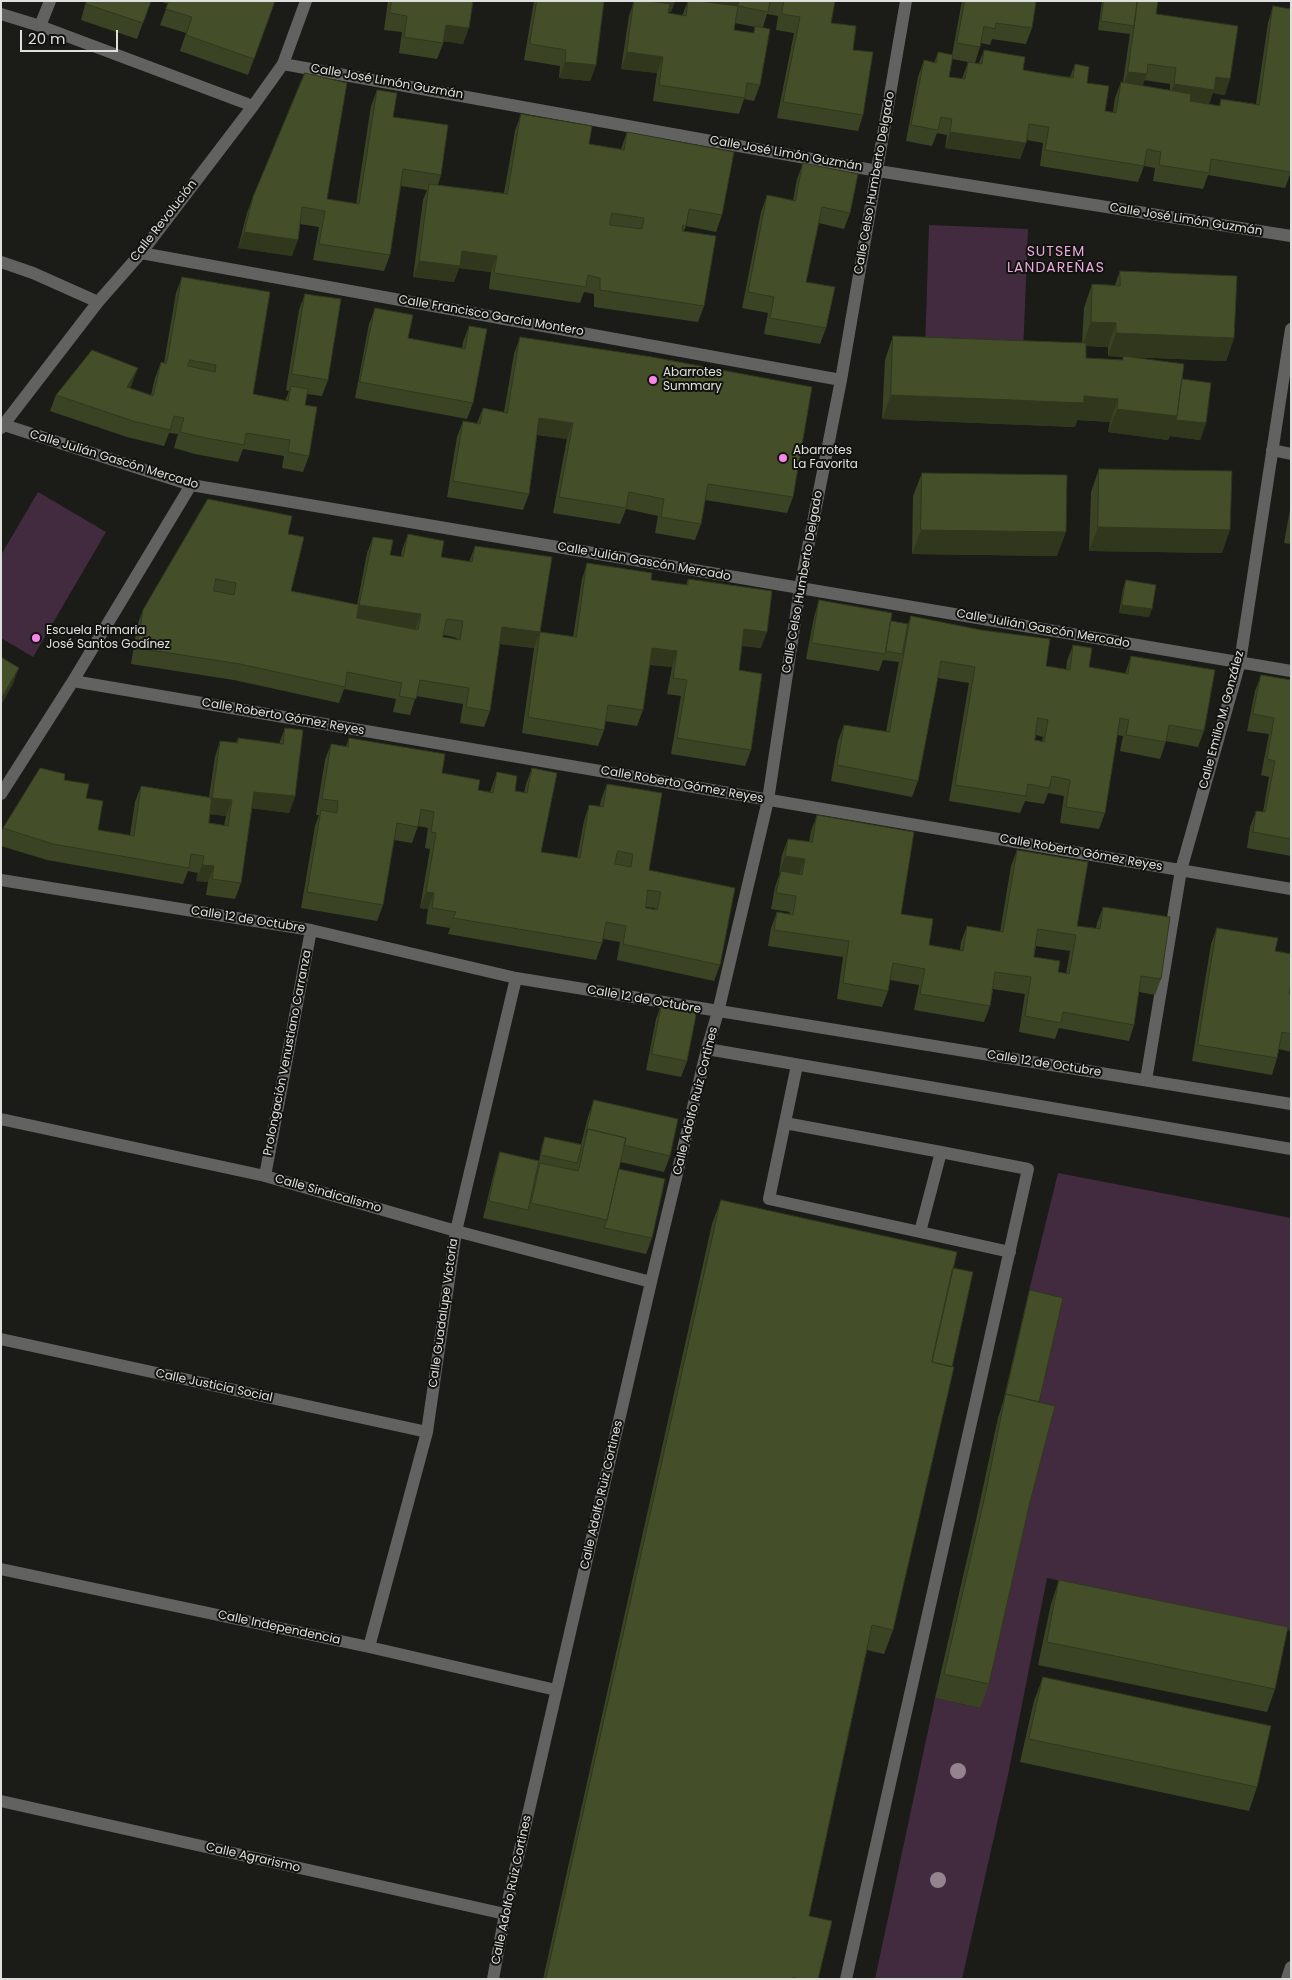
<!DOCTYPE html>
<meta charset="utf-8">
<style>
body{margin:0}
#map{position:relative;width:1292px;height:1980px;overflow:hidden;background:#1b1c18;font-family:Poppins,sans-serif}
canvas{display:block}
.frame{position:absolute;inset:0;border:2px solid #dfe0dd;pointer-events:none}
.scale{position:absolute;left:20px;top:30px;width:98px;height:22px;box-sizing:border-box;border:2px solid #dfe0dd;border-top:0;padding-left:6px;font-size:15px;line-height:18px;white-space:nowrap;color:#dfe0dd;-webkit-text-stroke:4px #12130f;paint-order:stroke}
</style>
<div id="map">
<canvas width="1292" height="1980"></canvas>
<div class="frame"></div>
<div class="scale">20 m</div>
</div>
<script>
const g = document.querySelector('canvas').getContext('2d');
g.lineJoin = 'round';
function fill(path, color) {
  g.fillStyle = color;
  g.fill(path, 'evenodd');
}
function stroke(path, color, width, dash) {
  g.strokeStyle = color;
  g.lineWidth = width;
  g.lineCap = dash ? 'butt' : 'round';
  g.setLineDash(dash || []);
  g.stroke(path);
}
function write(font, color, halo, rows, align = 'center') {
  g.font = font + ' Poppins,sans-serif';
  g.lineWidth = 4;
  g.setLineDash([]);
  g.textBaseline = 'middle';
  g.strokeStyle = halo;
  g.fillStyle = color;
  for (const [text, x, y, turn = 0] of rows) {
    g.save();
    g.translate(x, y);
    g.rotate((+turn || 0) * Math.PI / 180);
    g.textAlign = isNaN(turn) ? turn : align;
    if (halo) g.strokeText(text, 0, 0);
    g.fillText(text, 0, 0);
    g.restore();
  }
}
fill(new Path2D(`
 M929,225L1028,229L1023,354L925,350Z
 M38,492L106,532L33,657L1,638V555Z
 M1058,1173L1291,1218V1631L1047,1578L1008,1775L962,1979H875L935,1698L980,1708L1032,1426L1027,1299Z`), '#422b3e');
stroke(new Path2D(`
 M785,1123L941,1152L920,1232L769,1199L797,1065
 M920,1232L1010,1252
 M846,1979L1028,1169L941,1152
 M1287,1979L1291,1967`), '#626361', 12);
stroke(new Path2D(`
 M1,14L40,26L253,106
 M40,26L50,1
 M283,64L878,171L1291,236
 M141,253L841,380
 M1,262L33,273L98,302
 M4,425L191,485L1291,671
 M1,428L98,302L141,253L253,106L283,64L306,1
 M1272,450L1291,454
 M73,681L1291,889
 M1,794L73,681L191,485
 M1,880L311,930L516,978L1291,1104
 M707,1049L1291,1149
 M1146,1080L1181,870L1240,662L1291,329
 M1,1119L265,1176L456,1231L651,1282
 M265,1176L311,930
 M1,1339L427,1432
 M1,1569L369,1647L556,1690
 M369,1647L427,1432L456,1231L516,978
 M1,1801L505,1914
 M493,1979L505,1914L651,1282L707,1049L718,1012L768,800L800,588L841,380L906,1`), '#626361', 12);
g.fillStyle = '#968390';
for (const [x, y] of [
 [958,1771],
 [938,1880]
]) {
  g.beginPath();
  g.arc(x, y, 8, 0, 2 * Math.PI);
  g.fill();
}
fill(new Path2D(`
 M86,1H151L137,39L81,20Z
 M159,1H275L248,75L180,51L186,33L160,25L168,4Z
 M388,1H473L463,44L444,41L437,59L399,53L402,32L384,30Z
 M534,1H604L596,65L590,81L559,78L560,66L524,60Z
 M634,1H675L671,12H669L668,13L682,16L688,1H835L831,23L853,50L863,115L858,131L777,118L794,33L776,30L778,16L767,14L763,27L760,85L754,101L744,99L739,114L653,101L657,73L621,69L629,16ZM735,23L755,27L753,33L734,30Z
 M962,1H1036L1032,28L1026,44L992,39L990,45L981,43L975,63H979L984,50L1023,70L1070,77L1075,64L1105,111L1113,112L1115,98L1121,82H1123L1130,34L1098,30L1102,1H1158L1156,14L1225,95L1213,93L1209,104L1219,106L1221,99L1256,104L1268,23L1273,6L1291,172L1285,188L1208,175L1203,189L1153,181L1155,168L1144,166L1138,182L1040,166L1043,143L1027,140L1020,159L945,148L947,135L937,133L932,146L906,141L918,77L924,60L934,63L938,52L952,55ZM952,59L968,62L962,79L949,77ZM1144,80L1170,84V90L1142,86Z
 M377,90L393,117L441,175L438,185L504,193L515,131L521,114L589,144L621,149L627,132L722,215L716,232L686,226L684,231L704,306L698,322L594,307V294L584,292L580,303L489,289L491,272L459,268L454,282L413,277L423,200L427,190L401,186L390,255L384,271L313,260L319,227L300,224L292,256L238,248L247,213L253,197L327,199L356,204L371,106Z
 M803,163L850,213L844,229L819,223L806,282L826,328L820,344L764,334L768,313L742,308L761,212L767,195L793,200L797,179Z
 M1120,271L1234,338L1226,361L1130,357L1182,379L1206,423L1200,440L1170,436L1168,440L1108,432L1110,422L1077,420L1075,427L882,419L885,360L893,336L1082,343L1084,308L1092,284L1115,285ZM1086,346L1108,347V356L1123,357L1122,360L1086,358Z
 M182,277L253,394L285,401L289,391L286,390L299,310L305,294L328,380L322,396L307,394L305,405L309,456L303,472L282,468L284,456L243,449L238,462L195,454L174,448L178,434L169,433L164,446L127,437L50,411L56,395L132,384L130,388L151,395L155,378L161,362L164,363L176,293Z
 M375,308L408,338L462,348L463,342L469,326L473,403L467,419L355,398L369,324Z
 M520,337L793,497L787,513L705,500L701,524L695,540L655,533L658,516L626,509L620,524L553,513L567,439L537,435L529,494L523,510L447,497L457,437L463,421L477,423L483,408L504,412L514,354Z
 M1099,469L1222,553L1089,551L1091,492Z
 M922,473L1057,556L912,554L913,496Z
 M1291,504V544L1284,543Z
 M288,534L291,591L357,605L367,553L373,537L390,555L401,557L402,550L408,534L441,557L469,562L475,546L540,632L573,637L582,579L587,563L651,580L686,585L688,579L761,648L742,646L739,670L751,750L745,766L671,754L681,696L667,694L672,667L650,665L643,710L637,726L605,721L604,730L598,746L522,733L534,648L500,644L490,711L484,727L460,723L463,704L416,696L410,715L393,712L396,699L344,689L339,703L234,680L131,664L137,626L143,610ZM444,635L457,638L456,639L443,637Z
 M1126,580L1149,617L1119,613L1123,589Z
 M819,600L891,621L908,624L911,616L1046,666L1066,670L1067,661L1073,645L1089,667L1125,674L1131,656L1204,731L1198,747L1166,741L1160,759L1120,751L1123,736L1117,735L1105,813L1099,829L1060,823L1064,796L1048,793L1044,804L1025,801L1020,813L949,801L969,683L938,678L918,781L912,797L831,781L838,741L844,725L886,732L899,662L883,660L879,671L806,659L814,617ZM1036,735L1043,737L1042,741L1035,740Z
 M1261,675L1291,680V856L1247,848L1250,827L1256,811L1263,812L1269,777L1261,775L1269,734L1247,731L1255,691Z
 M285,728L295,796L289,813L252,808L241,883L235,899L206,895L208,882L196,881L198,873L188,871L183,884L47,860L1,846V832L3,828L64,780L86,798L98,830L130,835L135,802L141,786L209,797L215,757L220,741L236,743L238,738L279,744ZM210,814L226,816L224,826L209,823Z
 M349,738L442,773L478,790L490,792L497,772L515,791L524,793L526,784L532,768L541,852L577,858L584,821L589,805L600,806L601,800L607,784L649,870L720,965L714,981L617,960L620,942L603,939L602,943L596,960L448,934L450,928L426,924L428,909L420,908L430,849L425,848L428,828L418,826L412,843L394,840L383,905L377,921L301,908L315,826L319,815H316L325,760L331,744L346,746ZM646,907L655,908V909L646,908Z
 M817,815L901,914L929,945L960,950L961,942L967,926L1000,932L1011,866L1017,850L1077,926L1096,928L1097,923L1103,907L1161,979L1155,995L1139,992L1134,1025L1129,1041L1059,1028L1055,1039L1019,1032L1025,994L993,989L990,1006L984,1022L914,1010L919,985L890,980L888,991L882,1007L837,999L843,957L768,946L771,928L777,912L789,914L790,912L771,909L775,887L780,873H779L782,855L788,839L809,842L811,831ZM1036,946L1070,951L1066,974L1058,972L1034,957Z
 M1217,928L1275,951L1289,994H1291V1052L1279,1049L1277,1058L1272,1075L1192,1061L1211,944Z
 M662,1003L687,1061L681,1077L646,1070L656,1019Z
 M594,1100L670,1156L664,1172L620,1162L619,1169L652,1238L646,1254L483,1218L495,1168L500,1152L539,1161L542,1145L545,1137L581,1144L588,1117Z
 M721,1200L953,1268L893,1630L884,1654L867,1650L809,1916L818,1979H543L712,1224Z
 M1030,1290L1039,1402L1029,1506L989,1684L980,1708L935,1698L976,1520L998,1418L1003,1402L1027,1299Z
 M1059,1580L1275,1689L1267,1712L1038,1665L1051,1604Z
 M1043,1677L1257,1787L1249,1811L1020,1762L1034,1701Z`), '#3a4424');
fill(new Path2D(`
 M636,1H675L671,12L634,7Z
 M703,1H739L734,15L700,10Z
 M446,25L469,28L463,44L441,41Z
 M627,52L663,57L657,73L621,69Z
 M565,62L596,65L590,81L559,78Z
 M1128,72L1147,74L1141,91L1122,88Z
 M1216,77L1230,79L1225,95L1213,93L1208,106L1168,100L1174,84Z
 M950,132L1026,143L1020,159L945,148Z
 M244,232L298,240L292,256L238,248Z
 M462,251L497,256L491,272L459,268L454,282L413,277L419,261Z
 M1091,322L1116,323L1108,347L1082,346Z
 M1116,333L1234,338L1226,361L1108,356Z
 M138,368L132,384L122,403L127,387Z
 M891,395L1084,396L1118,399L1110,422L1077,420L1075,427L882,419Z
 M1117,409L1177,416L1206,423L1200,440L1170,436L1168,440L1108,432Z
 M539,418L573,423L567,439L533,434Z
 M1098,527L1230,530L1222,553L1089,551Z
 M921,530L1066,532L1057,556L912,554Z
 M359,605L421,614L415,630L354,621Z
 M1122,605L1152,609L1149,617L1119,613Z
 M502,627L540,632L534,648L497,643Z
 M744,629L767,632L761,648L738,645Z
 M652,648L677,651L672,667L646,664Z
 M19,668L13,684L1,705V699Z
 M254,792L295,796L289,813L248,808Z
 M212,798L232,800L226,816L206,814Z
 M785,856L805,859L799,875L779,873Z
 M202,865L214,866L208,882L196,881Z
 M426,892L434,893L428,909L420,908Z`), '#30371d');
const building = new Path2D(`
 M87,1H151L143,23L86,4Z
 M169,1H275L254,59L186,35L192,17L166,9Z
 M392,1H473L469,28L446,25L443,43L404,37L407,16L390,13Z
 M537,1H604L596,65L565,62L566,50L530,44Z
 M634,1H648L670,4L668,13L686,16L688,1H698L738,6L734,30L754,33L755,26L770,29L760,85L747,83L745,98L659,85L663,57L627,52Z
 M739,1H770L768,12L738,6Z
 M784,1H835L831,23L856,26L853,50L873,52L863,115L783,102L800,17L782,14Z
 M965,1H1036L1032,28L996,23L995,29L984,26L980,47L957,43Z
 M1104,1H1137L1134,26L1101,21Z
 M1138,1H1158L1156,14L1238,26L1230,79L1216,77L1214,90L1174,84L1176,68L1148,64L1147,74L1128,72Z
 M1273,6L1291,9V172L1211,159L1209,173L1159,165L1161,152L1147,149L1144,166L1045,150L1049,127L1029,124L1026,143L950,132L952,119L941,117L938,130L911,125L924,60L936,63L938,52L953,55L949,77L965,79L968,62L982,64L984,50L1025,57L1023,70L1057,76L1073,78L1075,64L1089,67L1087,83L1109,86L1105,111L1116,113L1121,82L1191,94L1190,101L1220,106L1221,99L1259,105Z
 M305,73L347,83L327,199L359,204L377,90L397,93L393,117L448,125L441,175L403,169L390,255L319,244L325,211L302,207L298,240L244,232L253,197Z
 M521,114L592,126L589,144L624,150L627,132L734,152L722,215L689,209L686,226L683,225L682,231L716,236L704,306L600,290V278L588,275L586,287L494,273L497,256L462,251L460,266L419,261L429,184L507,194ZM612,213L644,218L642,229L610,225Z
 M803,163L858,174L850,213L822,207L806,282L835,287L826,328L770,318L774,297L748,292L767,195L795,201Z
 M1120,271L1237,276L1234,338L1116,333V323L1091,322L1092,284L1120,286Z
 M182,277L270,292L253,394L288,401L291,386L308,389L305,405L317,407L309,456L288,452L290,440L246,433L244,445L201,437L180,432L184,418L174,416L170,430L133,421L56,395L92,350L138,368L127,387L153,396L161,362L166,364L168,356ZM190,360L216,365L215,372L188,366Z
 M305,294L341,299L328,380L292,374Z
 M375,308L413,315L408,338L465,349L469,326L487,329L473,403L360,382Z
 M893,336L1086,343V358L1123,360V356L1184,364L1177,416L1117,409L1118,399L1084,396V403L891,395Z
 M520,337L652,357L812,387L793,497L708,484L701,524L661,517L664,499L629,492L626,508L559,497L573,423L539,418L529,494L453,481L463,421L480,424L483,408L507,413Z
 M1182,379L1211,383L1206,423L1176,420L1177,416Z
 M1099,469L1232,471L1230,530L1098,527Z
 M922,473L1067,475L1066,532L921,530Z
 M208,499L292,516L288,534L304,537L291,591L359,605L373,537L393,540L390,555L403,557L408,534L444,541L441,557L472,562L475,546L552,557L540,632L502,627L490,711L466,707L469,688L420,680L416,699L399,696L402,683L347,672L345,687L240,664L137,648L143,610ZM216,579L236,583L234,595L214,591ZM359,605L421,614L418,630L357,618ZM447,619L463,621L460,640L443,637Z
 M587,563L652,573L651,580L688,585V579L772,591L767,632L744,629L739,670L762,674L751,750L677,738L687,680L673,678L677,651L652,648L643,710L608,705L604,730L528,717L540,632L576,637Z
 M1126,580L1156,585L1152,609L1122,605Z
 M819,600L892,613L885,654L812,643Z
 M911,616L981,630L1050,639L1046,666L1070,670L1073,645L1092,648L1089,667L1128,674L1131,656L1215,670L1204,731L1169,725L1166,742L1126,735L1129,720L1120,718L1105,813L1066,807L1070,780L1052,776L1049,788L1028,784L1026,796L955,785L975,667L941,661L918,781L837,765L844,725L889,732ZM1038,718L1048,720L1044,742L1035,740Z
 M891,621L908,624L902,654L886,651Z
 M1,657L19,668L1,699Z
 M1261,675L1291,680V839L1253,832L1256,811L1265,812L1275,761L1267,759L1274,718L1253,714Z
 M285,728L303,730L295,796L254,792L241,883L212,879L214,866L202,865L204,856L191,854L189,868L53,844L3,828L40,768L65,774L64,780L89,784L86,798L103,801L98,830L134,836L141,786L212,798L220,741L238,743V738L283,744ZM212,798L232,800L228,826L209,823Z
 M349,738L445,754L442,773L480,780L478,790L493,793L497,772L517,776L515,791L527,793L532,768L557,773L541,852L580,858L589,805L603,807L607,784L662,793L649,870L735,888L720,965L623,944L626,926L606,922L602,943L453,918L456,912L432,908L434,893L426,892L436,833L431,832L434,812L421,809L418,827L397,823L383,905L307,892L321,810L337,813L338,801L322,799L331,744L348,747ZM618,851L633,854L631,867L615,864ZM648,890L661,892L657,910L646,908Z
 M817,815L914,832L901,914L933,919L929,945L963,951L967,926L1003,932L1017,850L1088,862L1077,926L1100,929L1103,907L1170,917L1161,979L1141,976L1134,1025L1063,1012L1061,1023L1025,1016L1031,977L995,972L990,1006L920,994L925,969L893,963L888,991L843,983L849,941L774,930L777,912L793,915L796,896L776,893L781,871L802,875L805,859L785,856L788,839L812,842ZM1038,929L1076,935L1069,974L1058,972L1060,961L1034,957Z
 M1217,928L1278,938L1275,951L1291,954V984L1289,994H1291V1034L1282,1032L1277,1058L1198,1045Z
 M662,1003L697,1010L687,1061L652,1054Z
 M594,1100L678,1119L670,1156L624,1145L626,1138L588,1129L585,1137Z
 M588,1129L626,1138L607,1220L531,1203L540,1163L578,1171Z
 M545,1137L582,1145L577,1163L541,1155Z
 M500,1152L539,1161L528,1210L489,1201Z
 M619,1169L665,1179L652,1238L604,1228L607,1220Z
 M721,1200L957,1252L932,1362L954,1367L893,1630L872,1625L809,1916L832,1921L818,1979H798L793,1977V1979H546Z
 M953,1268L973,1272L952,1367L932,1362Z
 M1030,1290L1063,1298L1039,1402L1006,1394Z
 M1006,1394L1055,1406L1029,1506L989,1684L944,1674L985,1496Z
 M1059,1580L1288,1627L1275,1689L1047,1642Z
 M1043,1677L1271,1726L1257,1787L1029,1739Z`);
fill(building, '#444f2a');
stroke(building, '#30371d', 1);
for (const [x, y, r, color] of [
 [653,380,5,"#f987e9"],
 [783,458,5,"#f987e9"],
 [36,638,5,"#f987e9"]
]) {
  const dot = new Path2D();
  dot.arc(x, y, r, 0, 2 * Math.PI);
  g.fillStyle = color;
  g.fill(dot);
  stroke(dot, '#12130f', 2);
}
write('12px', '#dfe0dd', '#12130f', [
 ["Calle José Limón Guzmán",387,82,10],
 ["Calle José Limón Guzmán",786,154,10],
 ["Calle Celso Humberto Delgado",875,183,-80],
 ["Calle José Limón Guzmán",1186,220,9],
 ["Calle Revolución",164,221,-52],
 ["Calle Francisco García Montero",491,316,10],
 ["Calle Julián Gascón Mercado",114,460,17],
 ["Calle Julián Gascón Mercado",644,562,10],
 ["Calle Celso Humberto Delgado",803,582,-80],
 ["Calle Julián Gascón Mercado",1043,629,10],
 ["Calle Roberto Gómez Reyes",283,717,10],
 ["Calle Emilio M. González",1222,720,-75],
 ["Calle Roberto Gómez Reyes",682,785,10],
 ["Calle Roberto Gómez Reyes",1081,853,10],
 ["Calle 12 de Octubre",248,920,9],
 ["Calle 12 de Octubre",644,1000,10],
 ["Prolongación Venustiano Carranza",288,1053,-79],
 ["Calle 12 de Octubre",1044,1064,9],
 ["Calle Adolfo Ruiz Cortines",696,1101,-76],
 ["Calle Sindicalismo",328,1194,16],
 ["Calle Guadalupe Victoria",444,1313,-82],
 ["Calle Justicia Social",214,1386,12],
 ["Calle Adolfo Ruiz Cortines",602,1495,-77],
 ["Calle Independencia",279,1628,12],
 ["Calle Agrarismo",253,1858,13],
 ["Calle Adolfo Ruiz Cortines",512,1890,-78]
]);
write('12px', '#dfe0dd', '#12130f', [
 ["Abarrotes",663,373],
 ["Summary",663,387],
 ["Abarrotes",793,451],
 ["La Favorita",793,465],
 ["Escuela Primaria",46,631],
 ["José Santos Godínez",46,645]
], 'left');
g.letterSpacing = '1px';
write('14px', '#e9aade', '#12130f', [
 ["SUTSEM",1056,252],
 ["LANDAREÑAS",1056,268]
]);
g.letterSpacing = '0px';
</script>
